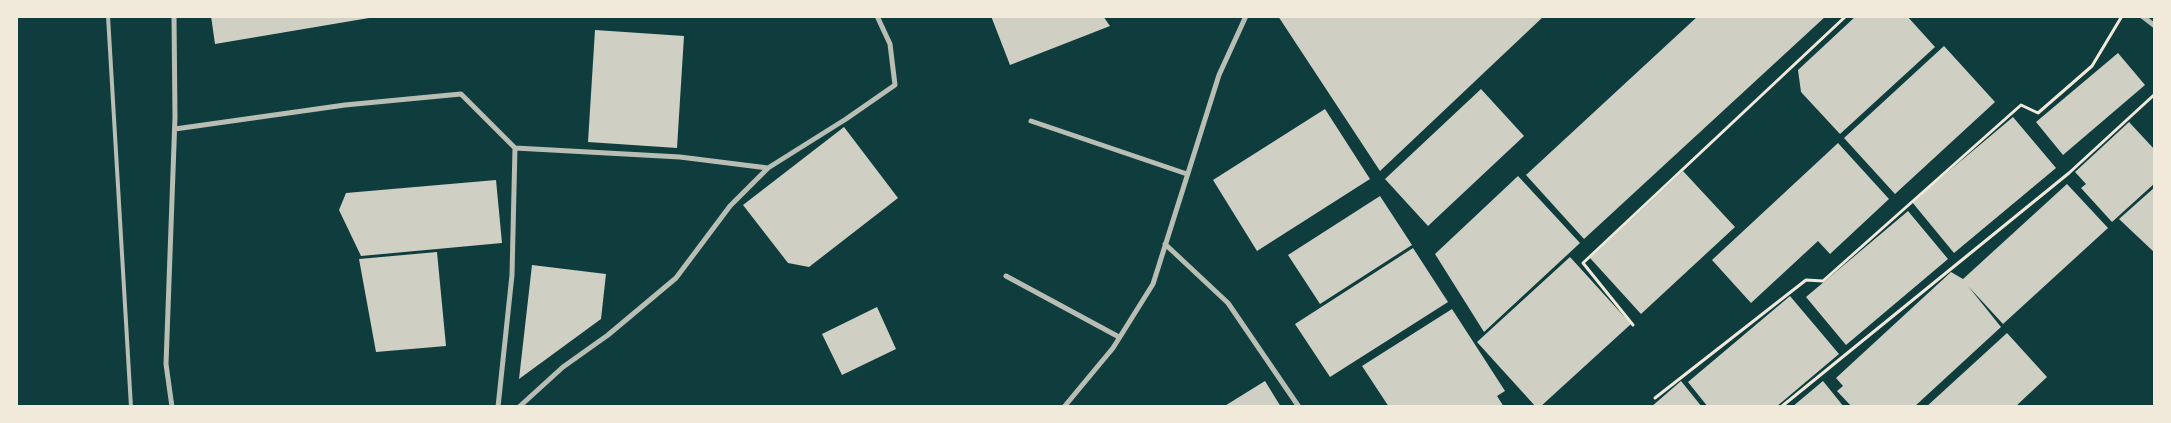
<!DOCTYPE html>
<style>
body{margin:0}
#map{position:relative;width:2171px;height:423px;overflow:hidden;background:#0f3d3e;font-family:Literata,serif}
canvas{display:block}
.frame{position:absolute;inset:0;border:18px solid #f1e9da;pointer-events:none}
</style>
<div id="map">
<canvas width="2171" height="423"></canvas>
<div class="frame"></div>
</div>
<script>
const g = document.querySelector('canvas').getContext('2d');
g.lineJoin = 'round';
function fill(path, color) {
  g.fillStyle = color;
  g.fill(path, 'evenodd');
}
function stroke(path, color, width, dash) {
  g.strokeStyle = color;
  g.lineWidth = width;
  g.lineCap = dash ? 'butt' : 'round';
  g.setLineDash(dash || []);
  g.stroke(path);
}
fill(new Path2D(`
 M211,16H375V17L215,44Z
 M991,16H1103L1110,26L1010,65Z
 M1278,16H1544L1380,171Z
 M1698,16H1826L1584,239L1526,175Z
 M1856,16H1907L1935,47L1840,134L1801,92L1798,70Z
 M595,30L684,36L677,148L588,142Z
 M1944,46L1995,102L1895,194L1844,138Z
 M2118,53L2145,85L2063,155L2036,122Z
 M1481,89L1524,136L1428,226L1385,179Z
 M1325,109L1370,179L1257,251L1213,180Z
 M2013,117L2056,168L1954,253L1912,202Z
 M2129,122L2155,150V183L2112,222L2081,188L2086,184L2075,172Z
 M844,127L898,198L809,267L788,263L743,205Z
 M1838,143L1889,199L1830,254L1818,241L1751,303L1712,260Z
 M1683,171L1735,227L1641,314L1590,258Z
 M1518,176L1580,243L1484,332L1435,254Z
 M496,180L502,243L361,256L339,210L346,193Z
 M2067,184L2108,228L2003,324L1968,286L2001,327L1914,407H1852L1837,391L1843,386L1836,378L1951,272L1963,279Z
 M2155,187V253L2119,219Z
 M1380,196L1412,245L1320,304L1288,255Z
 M1908,211L1948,259L1846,345L1806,297Z
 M1413,248L1448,302L1330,377L1295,324Z
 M437,252L446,346L376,352L359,259Z
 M1570,257L1631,324L1540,407H1536L1477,342Z
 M532,265L606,274L601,319L519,379Z
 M1790,296L1839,354L1776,407H1708L1688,382Z
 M877,307L896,349L842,375L822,334Z
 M1452,309L1505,391L1497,396L1504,407H1389L1362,366Z
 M2007,333L2047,377L2015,407H1926Z
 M1265,381L1281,407H1223Z
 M1681,381L1702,407H1651Z
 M1823,381L1844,407H1792Z`), '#cfcfc3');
stroke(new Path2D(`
 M1633,325L1583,263L1846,16
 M1655,398L1806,280L1823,281L2021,105L2038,113L2092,66L2122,16
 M1781,407L2069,173L2155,94`), '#f1e9da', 3);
stroke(new Path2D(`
 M108,16L131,407`), '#b8beb3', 4);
stroke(new Path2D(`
 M2142,16L2155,26
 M1031,121L1187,174
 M175,129L345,105L461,94L515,148
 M1165,244L1228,303L1299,407
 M1006,276L1119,337
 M172,407L166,364L175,117L174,16
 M498,407L512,275L515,148L680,157L768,168
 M519,407L563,367L608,335L676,278L730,206L768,168L846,119L895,85L890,44L877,16
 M1064,407L1113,348L1153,284L1219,75L1246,16`), '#b8beb3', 5);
</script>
